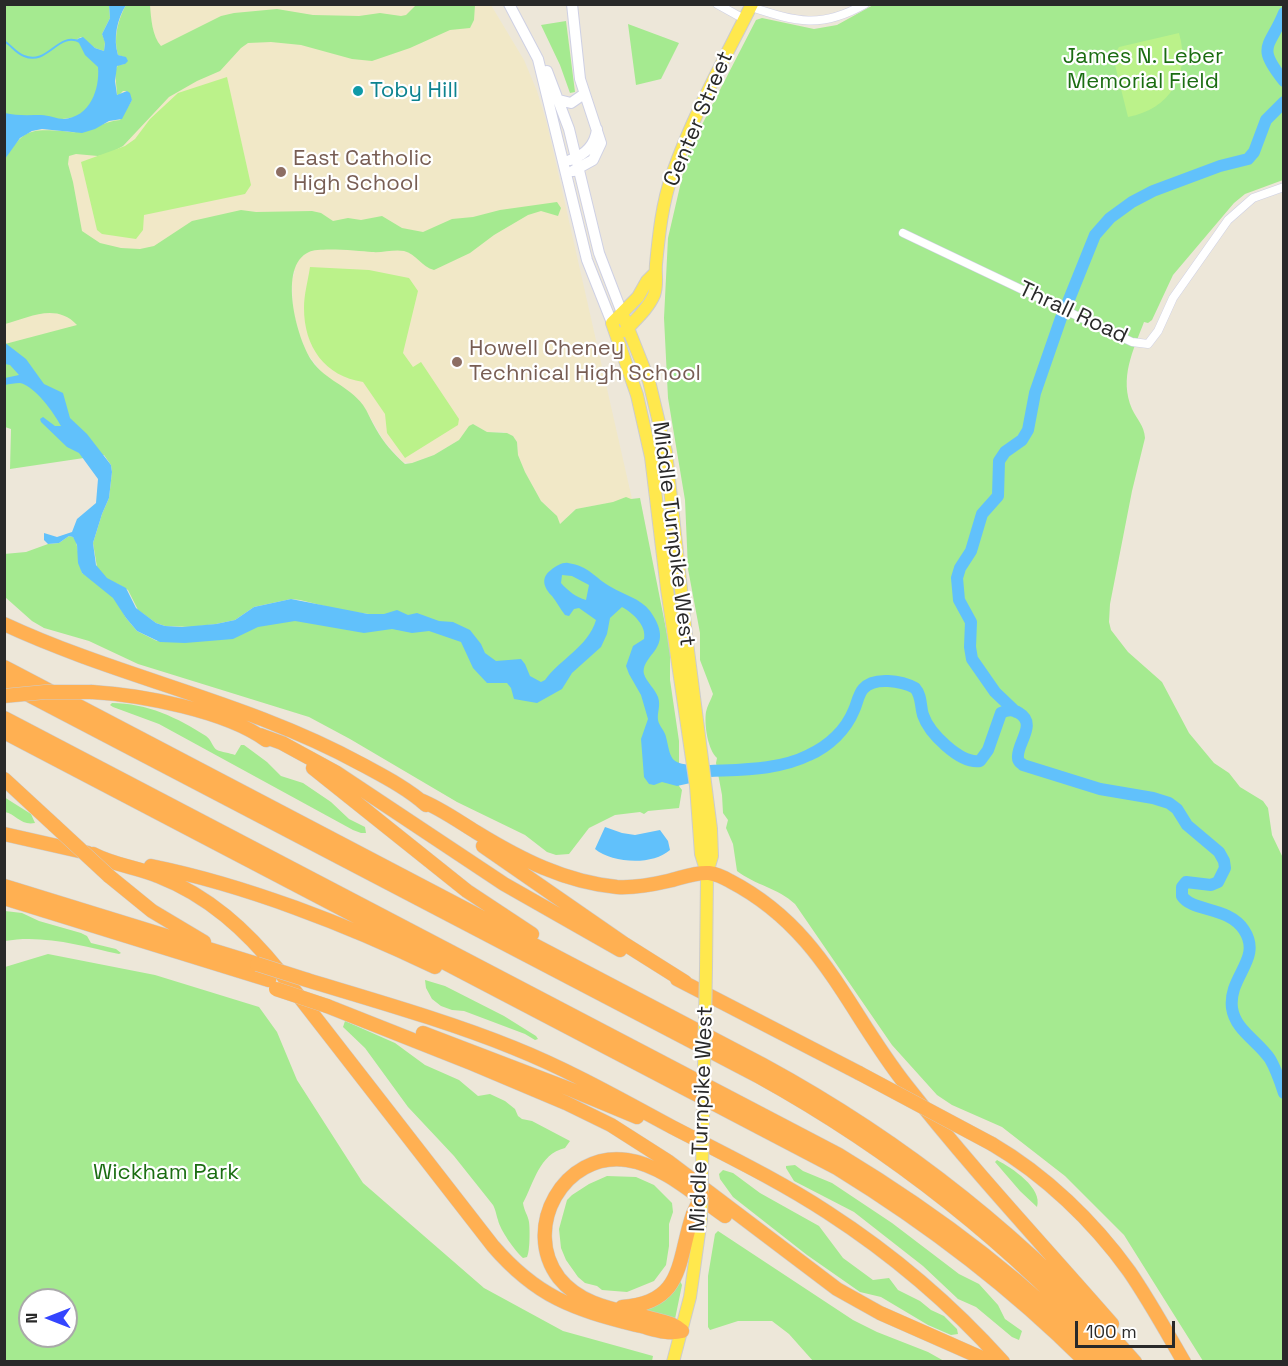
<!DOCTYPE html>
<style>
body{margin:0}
#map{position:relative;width:1288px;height:1366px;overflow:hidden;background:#ede7d9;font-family:"Space Grotesk",sans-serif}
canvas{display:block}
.frame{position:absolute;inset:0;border:6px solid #292929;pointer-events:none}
.north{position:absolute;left:18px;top:1288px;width:60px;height:60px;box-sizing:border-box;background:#fff;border:2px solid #a9a9a9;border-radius:50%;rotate:270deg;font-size:16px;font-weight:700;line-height:24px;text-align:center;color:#292929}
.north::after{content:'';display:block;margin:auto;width:21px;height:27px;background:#3445ff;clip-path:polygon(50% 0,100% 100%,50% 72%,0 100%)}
.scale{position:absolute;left:1075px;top:1321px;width:100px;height:27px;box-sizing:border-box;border:3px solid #292929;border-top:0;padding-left:8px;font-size:18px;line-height:21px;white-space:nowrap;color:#292929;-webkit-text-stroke:4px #fff;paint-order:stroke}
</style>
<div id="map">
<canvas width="1288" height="1366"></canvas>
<div class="frame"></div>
<div class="north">N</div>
<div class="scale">100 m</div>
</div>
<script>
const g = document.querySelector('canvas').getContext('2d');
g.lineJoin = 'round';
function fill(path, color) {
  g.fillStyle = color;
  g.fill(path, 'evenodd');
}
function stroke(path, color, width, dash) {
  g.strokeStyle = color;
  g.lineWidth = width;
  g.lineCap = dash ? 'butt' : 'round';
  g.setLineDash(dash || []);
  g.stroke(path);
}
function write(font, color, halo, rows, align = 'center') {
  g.font = font + ' "Space Grotesk",sans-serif';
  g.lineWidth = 4.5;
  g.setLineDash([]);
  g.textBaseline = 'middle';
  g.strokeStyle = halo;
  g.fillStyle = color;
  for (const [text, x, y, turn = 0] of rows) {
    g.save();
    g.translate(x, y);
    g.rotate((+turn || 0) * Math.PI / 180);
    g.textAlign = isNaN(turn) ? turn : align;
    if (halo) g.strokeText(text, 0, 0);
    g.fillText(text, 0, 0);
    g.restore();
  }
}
fill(new Path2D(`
 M5,5H491L524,60L537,91L547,124L632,499L576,509L560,524L553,512L541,501L525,472L518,455L517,442L513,436L503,432H487L473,424L459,440L434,455L412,463L403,462L384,441L366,410L350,393L323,374L307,353L300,336L293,311L292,280L295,271L5,344Z`), '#f1e8c7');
fill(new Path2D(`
 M875,4L1283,5V180L1245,194L1234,203L1173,275L1152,320L1148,323L1144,322C1133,351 1119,378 1132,409C1137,420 1144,425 1145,438L1132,491L1110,604L1109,622L1111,630L1128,652L1162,682L1189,733L1214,763L1229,773L1240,787L1263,801L1268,808L1272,835L1283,858V1361H1203L1124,1235L1065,1176L1002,1127L952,1105L937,1095L892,1045L795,904C778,888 755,885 737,871L733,844L726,828L728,820L723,813L722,795L716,763L717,758C708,750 704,725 706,712C707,706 711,700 713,694L700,660V633L688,569L685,500L668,398L664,318L668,238L684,169L691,146L756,20L762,18L814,29L837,25Z
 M5,5H109L110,18L102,34L105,42L104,51L95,48L81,37L77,39L109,76V112L36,123L5,142Z
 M126,5H150C151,18 152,36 161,46L221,16L234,13L277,9L313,15L359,16L380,13L401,16L406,15L416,5H475L474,20L470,28L450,30L410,48L372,61L352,59L301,45L271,42L248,43L241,48L220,71L197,81L169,97L123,146L110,153L98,156L76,154L69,156L68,164L73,182L82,231L100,243L121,248L140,249L154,246L192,221L241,210L256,212L312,211L321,213L333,221L348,218L361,220L382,216L402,228L423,232L452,219L473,217L500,210L557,202L561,208L558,216L541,211L528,215L494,235L470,253L434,270C422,267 416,254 404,251C394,249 382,253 372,252C359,251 320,247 309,252C277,266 297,339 312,361C325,380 349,386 363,405C368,412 371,421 376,429C383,442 394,454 405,464L412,463L434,455L459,440L469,426L473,424L487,432L507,433L513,436L517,442L518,455L525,472L541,501L557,516L560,524L576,509L613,502L626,497L631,499L640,498L670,649V680L679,741V786L682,790L679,808L648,811L644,814L640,812L615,815L589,828L569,854L556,855L547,852L525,835L457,802L350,739L309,717L138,664L89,641L44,628L32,621L5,597L4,554L26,552L48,544L59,543L69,536L73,537L76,541L82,573L92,579L97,567L93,543L102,514L109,498L112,472L111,465L104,455L10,469L11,429L5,427V344L77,325C56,302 28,318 5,324V159C23,130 29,129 62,131C67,131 71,133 76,132C92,131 104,121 120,120L132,100L127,91H123L118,96L117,94L115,71L118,65L125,64L124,57L118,55C113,39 118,19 126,5ZM116,583L128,590L138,610L156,623L165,626L191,627L216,624L235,620L254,607L291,599L300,600L345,611L369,614L338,618L253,620L157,641L137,631L126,618L120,607Z
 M566,21L575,92L570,93L560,65L541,25Z
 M628,24L679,43L661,79L636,85Z
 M112,703C147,703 178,718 206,736C212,740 212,747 217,750C221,752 230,753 235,755L241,745H244L267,762L281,776L303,783L331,802L349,819L365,827L366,833H361L353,830L159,724L113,707L110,705Z
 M4,797L31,814L35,823C21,826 16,814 5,812Z
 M5,911L22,913L39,921L81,933L87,936L91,943L116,949L121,953L119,954C83,946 42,934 5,941Z
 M48,954L155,975L259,1007L277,1032L297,1080L363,1183L484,1288L563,1331L653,1356L652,1361H5V967ZM30,1300H66V1336H30Z
 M425,980L445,986L504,1016L536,1036L538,1039L535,1040L525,1034L464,1011L452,1010L441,1006L432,999L426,988Z
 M345,1021L395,1043L425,1065L459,1080L478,1096L490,1094L505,1101L515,1109L518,1116L522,1119L532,1121L570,1141L565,1148C539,1154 534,1183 523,1203C524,1211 528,1215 529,1222C530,1229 530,1252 527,1257L523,1258C515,1251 500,1230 498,1220C496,1214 496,1211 493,1205L454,1156L408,1107L365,1048L343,1027Z
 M997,1160C1012,1168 1043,1188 1037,1207L1020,1191L995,1162Z
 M795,1165L803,1171L832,1183L892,1223L959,1274L979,1284L998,1305L1005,1319L1022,1331L1019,1340L1012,1337L976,1307L958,1299L923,1266L854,1212L794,1181L786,1168V1166Z
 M723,1170L733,1173L760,1193L819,1226L843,1258L873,1280L889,1278L898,1290L920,1301L931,1310L944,1316L957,1329L958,1334L951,1335L928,1325L881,1297L860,1292L807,1255L733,1197L720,1179L719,1174Z
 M607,1176L636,1177L654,1185L672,1203L673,1212L669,1224V1246L666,1265L654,1281L627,1292L602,1290L597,1286L585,1283L578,1277L566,1260L561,1248L559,1229L567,1200L572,1195L589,1184Z
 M718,1231L853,1320L877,1332L928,1352L944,1361H813L789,1334L772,1321H738L710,1330L708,1327V1276L715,1234Z
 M680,1281L682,1285L675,1319L639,1308Z`), '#a5ea90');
fill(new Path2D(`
 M1179,33C1191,75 1170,109 1128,117L1113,57L1119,47Z
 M227,77L251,185L245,194L144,215L143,230L136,239L102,234L97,230L81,162L125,146L135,139L150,119L178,93Z
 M310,267L369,270L409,278L418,291L403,353L413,367L421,362L459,419L458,425L405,458L387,433L385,414L363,382C325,376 304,347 304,308C304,294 308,281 310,267Z`), '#bbf28a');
fill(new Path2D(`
 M109,5H126C117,19 113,39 118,55L126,57L128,61L125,64L117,66L115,81L117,95L127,91L130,93L132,100L122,119L109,121L95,129L82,133L42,129L32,131L20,138L5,159L6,122L5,113C16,116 30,115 41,115C49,115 57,119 64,119C90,117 100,89 98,67L85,55L77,39L83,37L95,48L104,51L105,43L102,34L110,18Z
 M4,342L26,359L44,384L63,393L70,418L87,434L111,465L112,472L109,498L102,514L93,543L96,565L107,578L126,588L136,608L156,623L165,626L182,627L216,624L235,620L254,607L291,599L368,614H384L397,610L408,615L417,613L439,621L453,622L470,630L481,644L485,653L496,661L521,659L525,664L530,676L541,682L545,680C560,659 588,647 596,620L579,608L574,609L569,616L565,615C560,609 557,602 552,596C544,588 540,578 551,570C556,566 563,562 568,563C589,566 595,578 611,587C624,595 640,598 650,611C677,649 641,653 644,674C646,681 655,689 658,697C661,706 657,712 658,720C659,726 665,731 666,737C671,757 669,764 693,765L695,782L677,786L662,782L654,785L649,784L644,777L641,739L648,719L641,695L629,674L626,666L633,646L644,639C647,626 633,613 622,607L610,618L607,634L601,647L572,673L562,689L537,703L514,699L511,688L507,683H487L473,668L461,642L429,631L412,633L392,629L364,633L295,621L258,627L233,639L185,643L160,642L137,631L126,618L113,598L82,573L78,563L77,545L73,537L69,536L59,543L48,544L44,540V533L57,537L72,532L77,519L96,503L98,479L79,453L67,447L41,422L40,419L43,417L55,426H61C54,413 35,386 20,383C15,383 9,384 5,385V378L19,375L10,365L5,364ZM562,575L572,576L589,585L586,600C576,597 568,591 561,583Z
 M605,827L622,833L635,835L660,830L668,841L670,850C652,866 612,863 595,849Z`), '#61c1fb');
stroke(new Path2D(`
 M4,41C11,45 16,53 24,56C48,66 58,31 80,42`), '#61c1fb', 2);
stroke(new Path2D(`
 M1284,13C1270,48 1255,45 1284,81
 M1068,302L1095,235L1110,218L1132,202L1153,191L1220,166L1248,159L1254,152L1266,120L1284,102
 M1016,712L995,692L972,659L970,647L971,622L959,600L957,578L960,568L971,551L982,514L998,496L999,461L1005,452L1022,440L1028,430L1035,393L1061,318
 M696,772C733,769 775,772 809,755C829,746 846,730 854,710C857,704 858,695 863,689C874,676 902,681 915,688C922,696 920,705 923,715C929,733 960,764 980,761L988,750L1001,713C1006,710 1013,709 1019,713C1038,724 1016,744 1018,758C1018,762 1020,762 1023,765L1100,789L1153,798L1169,803L1177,809L1187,825L1219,852L1224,861L1225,868L1218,882L1211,885L1186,882L1182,887V896C1192,912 1228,906 1244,930C1263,959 1228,976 1232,1008C1235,1030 1258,1041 1270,1059C1276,1069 1280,1081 1284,1093`), '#61c1fb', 12);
const minor = new Path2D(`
 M717,4L744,19
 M751,7C797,22 821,29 865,4
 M903,233L1132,342L1148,344L1158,331L1173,298L1228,220L1253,198L1284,187`);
const secondary = new Path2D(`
 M509,4L538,59L587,260L612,323
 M572,4L580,79L601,143L593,160L573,171
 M547,71L569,129L599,253L622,313
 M559,100L571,103L584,94
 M570,160C585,155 595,146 597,129`);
const primary = new Path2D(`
 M655,273L647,281L638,297L612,323L637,395L651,457L667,589L696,786L701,854L707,873L706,969
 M622,313L649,381L666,452L686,635L711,829L712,856L707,873
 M625,331C635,320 648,309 654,295C658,284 655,276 656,264C659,234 662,204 672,175C693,115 724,60 752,4
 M673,1362L690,1297L701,1219`);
const motorway = new Path2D(`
 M4,624C120,678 248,702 361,764C383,776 407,788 426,805
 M4,667L763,1065C903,1141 1029,1241 1135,1362
 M4,682L758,1076C894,1151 1014,1247 1118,1362
 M92,692C142,695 226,711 266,740
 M4,718L839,1155C935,1213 1025,1280 1103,1362
 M4,732L837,1168C928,1224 1010,1286 1086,1362
 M260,735L282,743L337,773L504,884L620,950
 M313,768L467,891L532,934
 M4,779L55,826
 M420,800C440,808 458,821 476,832C520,859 565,882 617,887C634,888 651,885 668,881C681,878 695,872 709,873C716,874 723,877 730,881C822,929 846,1009 906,1085C971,1168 1043,1245 1112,1324
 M4,834L88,853
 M483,846L623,943L685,982
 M93,854C113,865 137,867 158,876C209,896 246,930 280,972L493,1246C537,1297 573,1309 636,1325C651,1328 666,1335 682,1331
 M151,866C245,885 348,925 435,967
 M109,876L152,911L204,942
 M4,886L257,964
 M4,898L269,980
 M677,979L859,1073
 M307,980C376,1001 447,1021 514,1048C569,1070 620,1099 672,1127C724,1154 778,1180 827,1212C892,1254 951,1304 1003,1362
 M327,1006L471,1063L566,1103L611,1125L669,1162L837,1289L880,1313L991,1362
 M423,1033L572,1090L637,1117
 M992,1144C1045,1175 1093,1221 1129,1271C1149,1300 1166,1331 1184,1362
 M622,1307C685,1303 677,1260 693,1214
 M682,1331C673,1323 664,1322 653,1319C620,1310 582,1307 559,1278C521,1228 564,1151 627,1160C663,1165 696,1196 725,1216`);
stroke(minor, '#ced0e4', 9);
stroke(secondary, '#ced0e4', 12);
stroke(primary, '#ccc', 14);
stroke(motorway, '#ccc', 15);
stroke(minor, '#fff', 8);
stroke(secondary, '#fff', 10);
stroke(primary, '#ffe84d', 12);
stroke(motorway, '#ffb052', 14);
const primaryBridge = new Path2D(`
 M701,1219L706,969`);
const motorwayBridge = new Path2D(`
 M4,696L45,692H92
 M55,826L109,876
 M257,964L307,980
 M276,989L327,1006
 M859,1073L992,1144
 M693,1214L702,1195`);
stroke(primaryBridge, '#ccc', 14, []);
stroke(motorwayBridge, '#ccc', 15, []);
stroke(primaryBridge, '#ffe84d', 12);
stroke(motorwayBridge, '#ffb052', 14);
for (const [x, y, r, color] of [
 [358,91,6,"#0f9aa8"],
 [281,172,6,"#8d6e63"],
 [457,362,6,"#8d6e63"]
]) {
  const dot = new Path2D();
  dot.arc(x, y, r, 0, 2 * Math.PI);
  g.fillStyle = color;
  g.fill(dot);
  stroke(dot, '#fff', 2);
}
write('22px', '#1b6d12', '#fff', [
 ["James N. Leber",1143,57],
 ["Memorial Field",1143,82],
 ["Wickham Park",166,1173]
]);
write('22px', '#0d838f', '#fff', [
 ["Toby Hill",370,91]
], 'left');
write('22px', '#292929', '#fff', [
 ["Center Street",699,119,-67],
 ["Thrall Road",1073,313,25],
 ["Middle Turnpike West",673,534,83],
 ["Middle Turnpike West",702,1119,-88]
]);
write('22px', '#785e54', '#fff', [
 ["East Catholic",293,159],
 ["High School",293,184],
 ["Howell Cheney",469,349],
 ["Technical High School",469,374]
], 'left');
</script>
